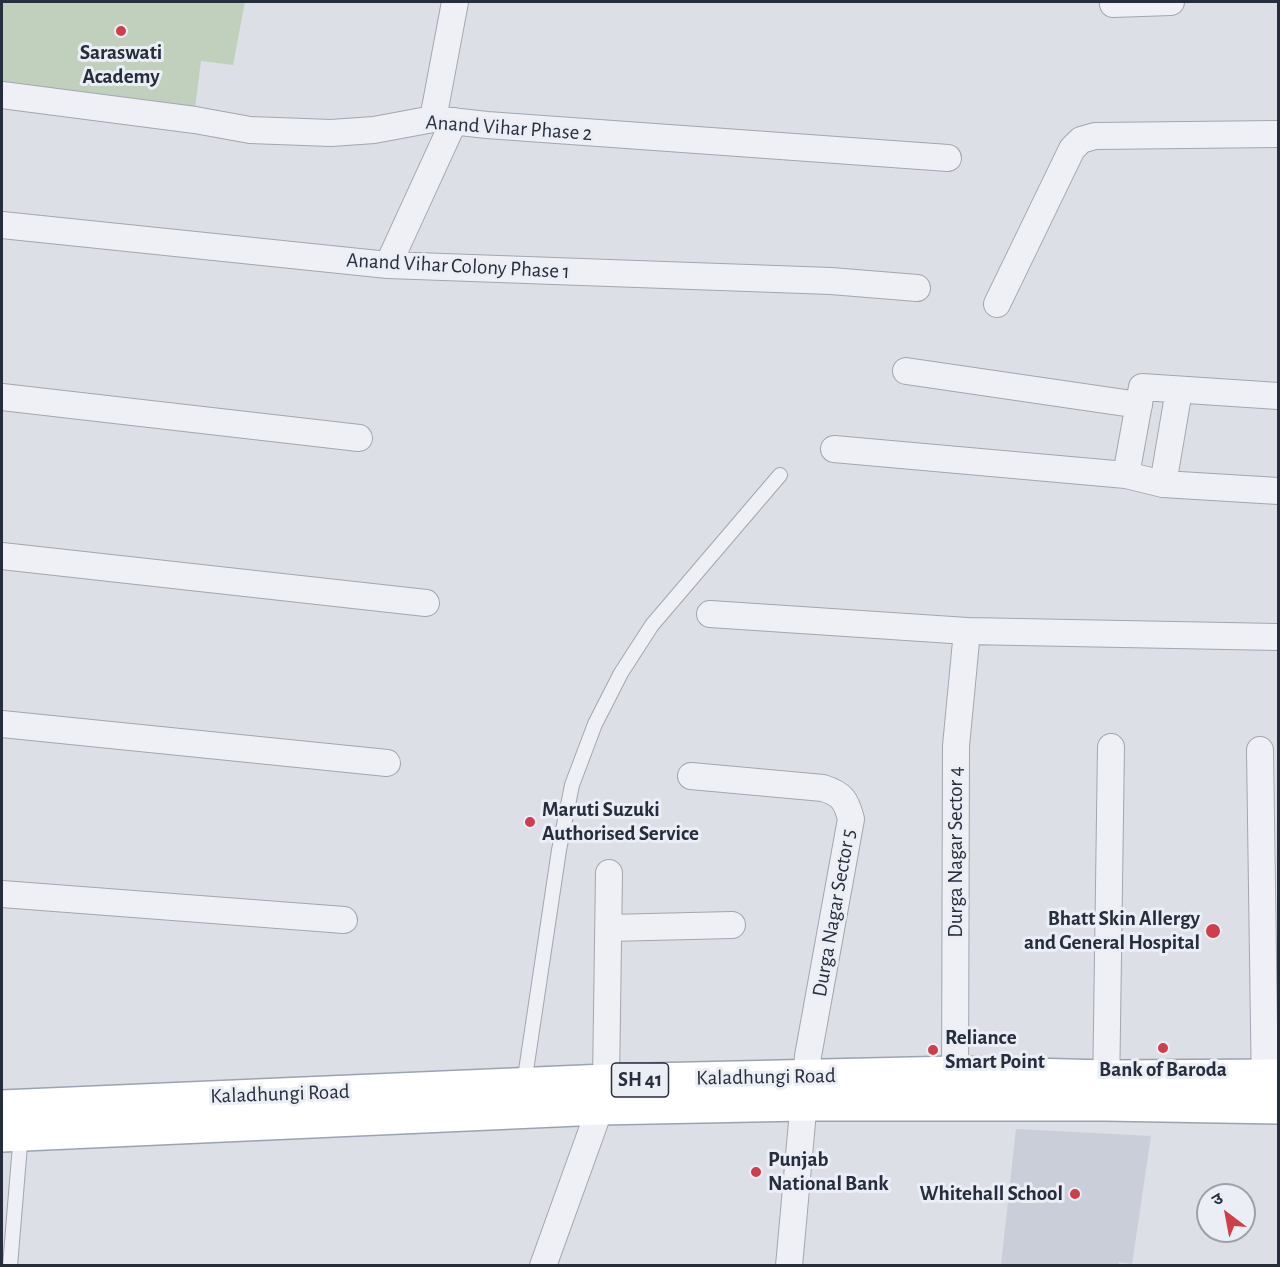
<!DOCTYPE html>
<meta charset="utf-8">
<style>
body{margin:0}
#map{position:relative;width:1280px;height:1267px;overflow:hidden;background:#dcdfe6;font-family:"Alegreya Sans","Noto Sans Devanagari",sans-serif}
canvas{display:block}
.frame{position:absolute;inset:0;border:3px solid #262d3c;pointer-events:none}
.north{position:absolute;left:1196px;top:1183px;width:60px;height:60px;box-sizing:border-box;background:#ebeef4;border:2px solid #9ca1aa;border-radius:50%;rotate:328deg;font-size:16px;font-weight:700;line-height:24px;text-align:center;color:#262d3c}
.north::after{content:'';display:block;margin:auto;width:21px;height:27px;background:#ce3e4c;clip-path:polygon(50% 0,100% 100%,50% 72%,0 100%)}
</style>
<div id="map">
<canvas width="1280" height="1267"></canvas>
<div class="frame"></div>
<div class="north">उ</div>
</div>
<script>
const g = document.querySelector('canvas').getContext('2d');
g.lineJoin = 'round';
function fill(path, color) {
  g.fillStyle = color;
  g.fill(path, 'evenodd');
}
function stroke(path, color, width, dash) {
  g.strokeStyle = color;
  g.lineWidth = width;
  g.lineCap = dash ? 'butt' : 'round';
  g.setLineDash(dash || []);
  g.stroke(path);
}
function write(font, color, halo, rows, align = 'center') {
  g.font = font + ' "Alegreya Sans",sans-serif';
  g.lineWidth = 6;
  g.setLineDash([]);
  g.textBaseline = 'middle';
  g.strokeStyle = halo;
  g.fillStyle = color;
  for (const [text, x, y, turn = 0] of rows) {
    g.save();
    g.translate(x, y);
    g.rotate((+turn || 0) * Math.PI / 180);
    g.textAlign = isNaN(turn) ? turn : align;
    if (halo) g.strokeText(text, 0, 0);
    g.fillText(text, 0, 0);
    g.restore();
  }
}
fill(new Path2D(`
 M1016,1129L1151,1136L1132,1264L1119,1262V1266L1001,1265Z`), '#caced8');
fill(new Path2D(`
 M2,2H245L233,65L201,61L195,108L2,86Z`), '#c1d0bd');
const lane = new Path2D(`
 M524,1084L559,850L572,785L595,724L621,673L652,625L780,475
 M10,1266L21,1133`);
const street = new Path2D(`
 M1113,4L1171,2
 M2,95L195,120L250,130L331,133L374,130L433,119L487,125L948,158
 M433,119L455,2
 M2,225L388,265L831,281L917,288
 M388,265L454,121
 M997,304L1072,149L1081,140L1095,136L1278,134
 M906,371L1139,405
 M2,397L359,438
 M834,449L1126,475L1163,484L1278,491
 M1126,475L1142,387L1278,396
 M1163,484L1179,390
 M2,556L426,603
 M710,614L967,631L1278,637
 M2,724L387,763
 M1260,750L1265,1095
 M691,776L823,788C842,794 846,800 851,819L808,1056L789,1266
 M2,894L344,920
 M609,928L732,925
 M955,1092L956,746L967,631
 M1106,1094L1111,747
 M543,1266L600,1108L606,1081L609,873`);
const primary = new Path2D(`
 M2,1107L606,1081L955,1073L1106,1077L1278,1076
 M2,1135L600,1108L803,1104H1105L1278,1107`);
stroke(lane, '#a2a6b0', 16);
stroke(street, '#a2a6b0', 28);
stroke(primary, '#9ba3b2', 36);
stroke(lane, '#eef0f5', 14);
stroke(street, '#eef0f5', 26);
stroke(primary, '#fff', 33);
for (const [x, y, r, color] of [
 [121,31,6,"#ce3e4c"],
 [530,822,6,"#ce3e4c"],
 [1213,931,8,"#ce3e4c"],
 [1163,1048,6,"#ce3e4c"],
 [933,1050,6,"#ce3e4c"],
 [756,1172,6,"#ce3e4c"],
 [1075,1194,6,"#ce3e4c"]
]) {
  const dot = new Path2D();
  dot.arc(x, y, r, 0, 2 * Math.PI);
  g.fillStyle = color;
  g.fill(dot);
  stroke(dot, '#ebeef4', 2);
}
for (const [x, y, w] of [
 [640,1080,57]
]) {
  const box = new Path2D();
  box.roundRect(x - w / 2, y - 17, w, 34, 4.5);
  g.fillStyle = '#ebeef4';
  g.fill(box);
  stroke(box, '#262d3c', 1.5);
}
write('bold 20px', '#262d3c', null, [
 ["SH 41",640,1080]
]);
write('bold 21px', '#262d3c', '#ebeef4', [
 ["Saraswati",121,53,"center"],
 ["Academy",121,77,"center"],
 ["Maruti Suzuki",542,810],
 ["Authorised Service",542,834],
 ["Bhatt Skin Allergy",1200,919,"right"],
 ["and General Hospital",1200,943,"right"],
 ["Reliance",945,1038],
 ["Smart Point",945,1062],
 ["Bank of Baroda",1163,1070,"center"],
 ["Punjab",768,1160],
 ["National Bank",768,1184],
 ["Whitehall School",1063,1194,"right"]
], 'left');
write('21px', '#262d3c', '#ebeef4', [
 ["Anand Vihar Phase 2",509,128,4],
 ["Anand Vihar Colony Phase 1",458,266,3],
 ["Durga Nagar Sector 4",956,852,-90],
 ["Durga Nagar Sector 5",834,913,-80],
 ["Kaladhungi Road",766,1077,-1],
 ["Kaladhungi Road",280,1094,-2]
]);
</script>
